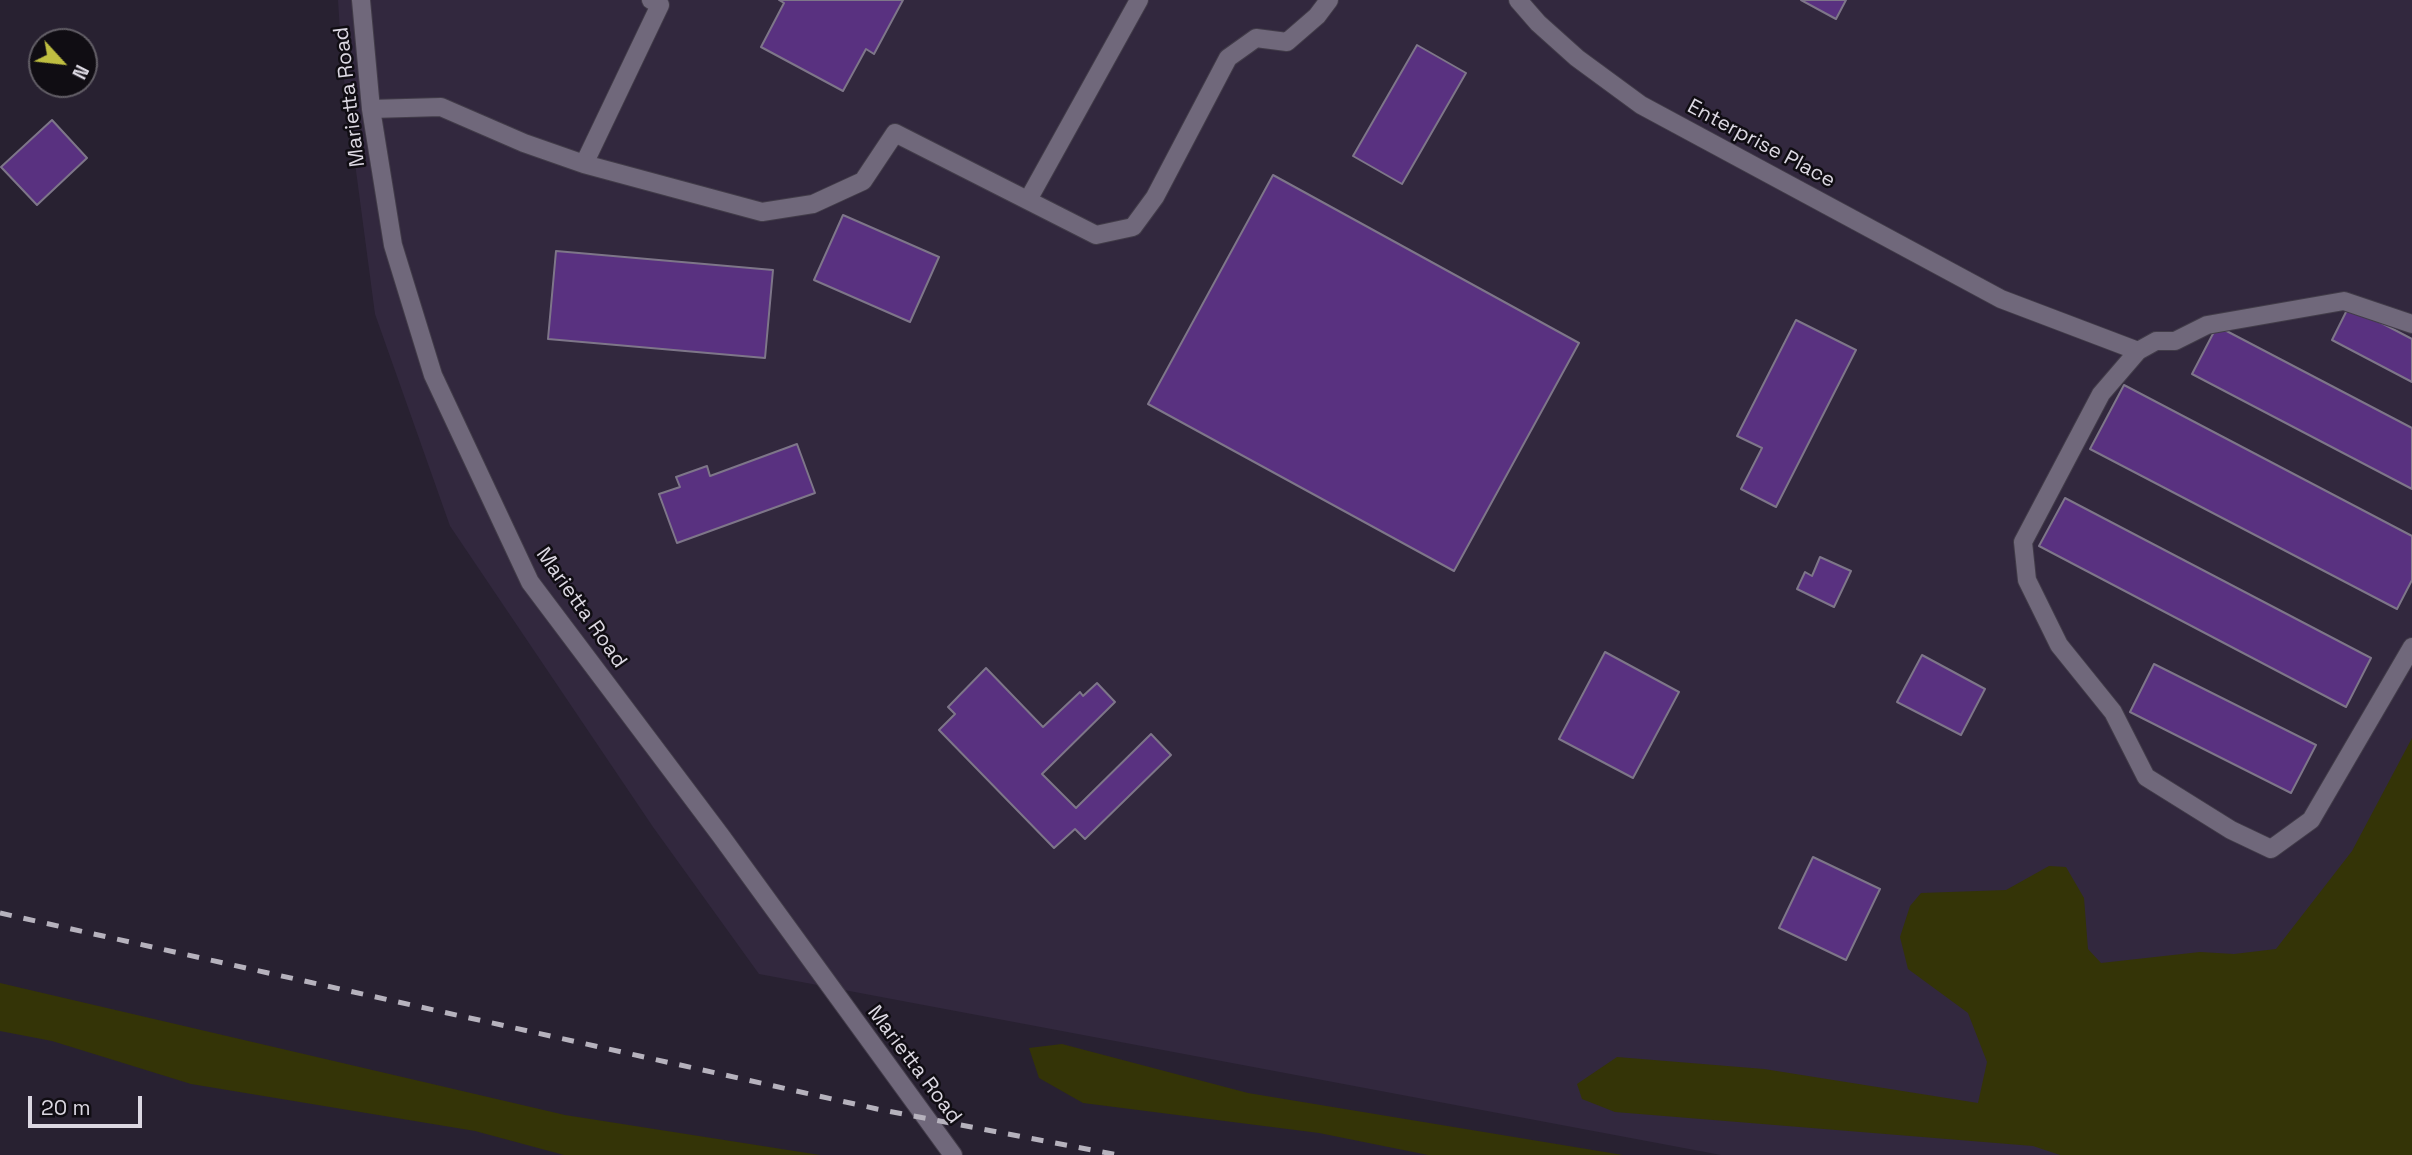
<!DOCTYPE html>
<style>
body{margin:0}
#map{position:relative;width:2412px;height:1155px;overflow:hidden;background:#282131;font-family:"Space Grotesk",sans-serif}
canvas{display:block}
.north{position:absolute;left:28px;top:28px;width:70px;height:70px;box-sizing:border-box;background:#100d13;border:2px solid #625e66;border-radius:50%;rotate:117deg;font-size:19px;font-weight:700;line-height:28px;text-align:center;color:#dcd8e2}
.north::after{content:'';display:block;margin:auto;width:24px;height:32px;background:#bfbe41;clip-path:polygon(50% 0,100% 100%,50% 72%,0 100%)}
.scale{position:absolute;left:28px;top:1096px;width:114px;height:32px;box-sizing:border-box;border:4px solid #dcd8e2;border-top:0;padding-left:9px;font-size:21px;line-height:24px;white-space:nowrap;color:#dcd8e2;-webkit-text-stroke:5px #100d13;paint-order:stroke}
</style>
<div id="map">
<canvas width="2412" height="1155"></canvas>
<div class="north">N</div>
<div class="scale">20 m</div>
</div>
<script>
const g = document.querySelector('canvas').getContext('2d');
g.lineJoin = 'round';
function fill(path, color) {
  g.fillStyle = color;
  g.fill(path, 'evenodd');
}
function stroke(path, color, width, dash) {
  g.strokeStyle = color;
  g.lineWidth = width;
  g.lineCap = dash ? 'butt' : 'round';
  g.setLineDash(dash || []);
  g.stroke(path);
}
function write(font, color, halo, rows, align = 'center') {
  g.font = font + ' "Space Grotesk",sans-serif';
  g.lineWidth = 5;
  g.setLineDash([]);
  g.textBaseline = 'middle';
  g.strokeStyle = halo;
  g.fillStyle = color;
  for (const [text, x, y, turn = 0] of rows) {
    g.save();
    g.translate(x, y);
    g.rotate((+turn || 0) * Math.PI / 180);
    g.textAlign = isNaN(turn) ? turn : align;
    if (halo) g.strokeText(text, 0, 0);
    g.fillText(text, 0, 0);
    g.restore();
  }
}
fill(new Path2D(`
 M338,0H2412V780L2192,1155H1721L759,974L653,827L450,526L375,314L342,65Z`), '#32283e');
fill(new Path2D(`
 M2412,738V1155H2060L2033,1146L1615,1112L1582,1099L1577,1084L1617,1057L1764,1069L1978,1103L1987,1062L1968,1013L1908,969L1900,937L1910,906L1921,893L2006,890L2049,866L2066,867L2084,898L2088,949L2101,963L2200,952L2234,954L2276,949L2352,851Z
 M0,983L565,1115L820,1155H564L475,1131L191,1084L52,1041L0,1031Z
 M1062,1044L1248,1093L1623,1155H1428L1319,1133L1083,1103L1039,1078L1029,1048Z`), '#343407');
const building = new Path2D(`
 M779,0H903L874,54L866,49L843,91L761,47L784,3Z
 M1801,0H1846L1836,19Z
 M1417,45L1466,73L1402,184L1353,156Z
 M52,120L87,158L37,205L1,167Z
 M1273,175L1579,343L1454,571L1148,404Z
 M843,215L939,257L910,322L814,280Z
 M556,251L773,270L765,358L548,339Z
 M2349,306L2412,339V382L2332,340Z
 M1796,320L1856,350L1776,507L1741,489L1762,448L1737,436Z
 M2217,326L2412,428V489L2192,374Z
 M2124,385L2412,536V580L2397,609L2090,449Z
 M797,444L815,493L677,543L659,494L680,487L676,477L707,466L710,476Z
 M2065,498L2371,658L2346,707L2039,546Z
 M1820,557L1851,571L1834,607L1797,589L1805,572L1812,576Z
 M1605,652L1679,692L1633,778L1559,739Z
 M1922,655L1985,689L1961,735L1897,702Z
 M2154,664L2316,745L2291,793L2130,712Z
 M986,668L1043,727L1080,692L1083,696L1097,683L1115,702L1042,774L1076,808L1151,734L1171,755L1085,839L1075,829L1054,848L939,730L955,714L948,707Z
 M1813,857L1880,889L1846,960L1779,928Z`);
fill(building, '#593180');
stroke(building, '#7e7689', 2);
const minor = new Path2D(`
 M361,0L371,109L393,245L433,375L530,582L721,836L953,1155
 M1518,0L1538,23L1577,58L1641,105L2001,299L2138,351
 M371,109L441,107L524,143L584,164L762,212L813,204L863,181L895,133L1096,235L1133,227L1155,197L1228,58L1256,38L1287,42L1317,16L1329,0
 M584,164L660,5L651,0
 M1028,200L1139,0
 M2412,324L2344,301L2207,325L2175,341H2156L2138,351L2101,394L2023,542L2027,580L2059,645L2113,712L2146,777L2231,830L2271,849L2311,820L2412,647`);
stroke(minor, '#423c49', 20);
stroke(minor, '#70687b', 18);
stroke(new Path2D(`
 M0,913L877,1109L1118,1155`), '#b6b2bd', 5, [12, 12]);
write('21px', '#dcd8e2', '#100d13', [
 ["Marietta Road",350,97,-97],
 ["Enterprise Place",1761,144,28],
 ["Marietta Road",581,608,55],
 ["Marietta Road",914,1065,53]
]);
</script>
